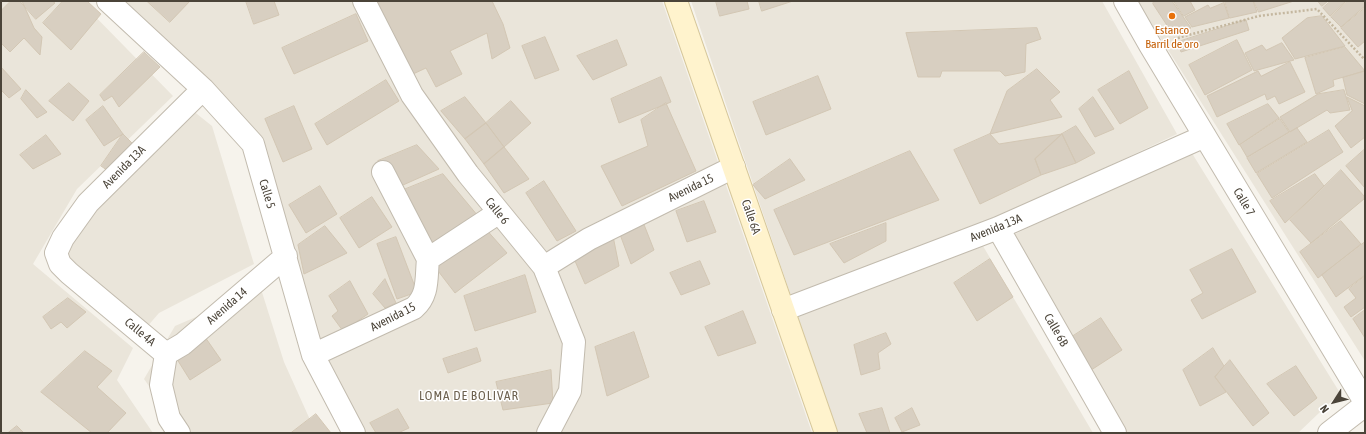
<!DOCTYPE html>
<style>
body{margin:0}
#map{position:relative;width:1366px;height:434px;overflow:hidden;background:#f6f3ec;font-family:"Asap Condensed",sans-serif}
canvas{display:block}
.frame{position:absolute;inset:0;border:2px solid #4b4439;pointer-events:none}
.north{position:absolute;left:1314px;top:382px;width:40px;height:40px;-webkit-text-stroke:3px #fff;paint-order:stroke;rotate:234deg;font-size:11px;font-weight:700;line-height:16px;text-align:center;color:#4b4439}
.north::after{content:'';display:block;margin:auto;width:14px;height:18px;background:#4b4439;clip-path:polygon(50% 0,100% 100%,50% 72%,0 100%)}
</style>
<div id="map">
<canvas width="1366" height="434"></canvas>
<div class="frame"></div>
<div class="north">N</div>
</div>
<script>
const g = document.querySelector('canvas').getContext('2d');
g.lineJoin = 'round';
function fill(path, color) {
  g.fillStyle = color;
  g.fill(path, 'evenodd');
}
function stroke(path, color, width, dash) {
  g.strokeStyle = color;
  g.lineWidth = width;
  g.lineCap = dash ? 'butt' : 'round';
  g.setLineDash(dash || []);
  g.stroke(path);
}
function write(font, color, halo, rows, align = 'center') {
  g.font = font + ' "Asap Condensed",sans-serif';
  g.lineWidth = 3;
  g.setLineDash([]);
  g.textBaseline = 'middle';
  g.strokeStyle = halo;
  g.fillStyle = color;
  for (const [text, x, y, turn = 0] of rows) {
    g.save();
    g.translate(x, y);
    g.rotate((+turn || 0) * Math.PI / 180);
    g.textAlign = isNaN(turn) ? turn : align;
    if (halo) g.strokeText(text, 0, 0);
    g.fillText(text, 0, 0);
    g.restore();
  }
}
fill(new Path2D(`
 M1,1H80L173,96L77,189L33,264L133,348L117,380L153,433H1Z
 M113,1H662L812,433H343L232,109Z
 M691,1H1102L1177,134L987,223L791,296Z
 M1139,1H1365V361L1139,4Z
 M192,110L212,126L254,264L159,313L146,328L58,256L95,202Z
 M1190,150L1340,393L1298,433H1122L1009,237Z
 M983,246L1093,433H838L797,315Z
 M261,289L284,362L316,433H182L144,379L175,326Z`), '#eae5da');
const building = new Path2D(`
 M11,1H22L34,28L42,37L40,55L24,38L10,52L1,43V11Z
 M20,1H52L55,3L36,19Z
 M63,1H87L101,14L71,50L43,23Z
 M147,1H190L170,22Z
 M246,1H274L279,15L254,24Z
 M376,1H492L503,24L510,48L492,59L487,33L450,51L462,74L436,87L426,68L413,74Z
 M716,1H747L749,9L720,16Z
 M759,1H793L762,11Z
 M1154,1H1172L1191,28L1172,33L1153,4Z
 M1174,1H1190L1195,10L1184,16Z
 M1225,1H1253L1257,12L1230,18Z
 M1254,1H1294L1259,12Z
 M1318,1H1328L1322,6Z
 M1331,1H1346L1330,16L1323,8Z
 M1348,1H1365V6L1341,27L1331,17Z
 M1224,3L1229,18L1192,27L1185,17L1208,5L1210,8Z
 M1365,8V41L1358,47L1341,28Z
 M356,14L368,41L294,74L282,48Z
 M1322,16L1345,46L1295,59L1282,38L1307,18Z
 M1246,20L1249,30L1181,52L1178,42Z
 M1037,28L1041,39L1026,44L1025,72L1005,76L1000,71H942L940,77H918L906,33Z
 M545,37L559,70L535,79L522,46Z
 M617,40L627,65L593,80L577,56Z
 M1237,40L1252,70L1205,95L1189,65Z
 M1282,43L1294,60L1254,71L1245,53L1262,45L1266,50Z
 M1345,47L1365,71L1333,80L1334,86L1316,94L1305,58Z
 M144,52L160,67L119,107L112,96L104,101L100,95Z
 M1290,62L1305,92L1279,104L1275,96L1267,100L1265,94L1217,117L1207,96L1258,71L1261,76Z
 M1,67L21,89L9,98L1,90Z
 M1037,69L1060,92L1050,100L1062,117L990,134L1007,91Z
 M1129,71L1148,108L1120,124L1098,90Z
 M1365,71V104L1347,95L1343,78Z
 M818,76L831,109L766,135L753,102Z
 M661,77L671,102L619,123L611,99Z
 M386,80L399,101L327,145L315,124Z
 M69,83L89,101L73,121L49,101Z
 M26,90L47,112L37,118L21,99Z
 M1344,90L1350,110L1330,113L1327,110L1290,132L1280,117L1318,94Z
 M465,97L486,123L465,139L441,111Z
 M1093,97L1114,129L1095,137L1079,109Z
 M1347,97L1365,106V137L1351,148L1335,126L1352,111Z
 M511,101L531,123L504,147L486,123Z
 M666,103L696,171L622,206L601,166L648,146L641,120Z
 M1268,104L1279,118L1239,145L1227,124Z
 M103,106L123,134L104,146L86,120Z
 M294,106L312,149L283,162L265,119Z
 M1280,119L1289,132L1247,157L1240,145Z
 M486,123L504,147L484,164L465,139Z
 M1076,126L1095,153L1076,163L1062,134Z
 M1297,128L1307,142L1256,173L1247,158Z
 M1329,130L1343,152L1272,198L1257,174Z
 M123,134L138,149L111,173L101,166Z
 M990,134L999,144L1062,134L1035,159L1041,175L980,204L954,150Z
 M1062,134L1076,163L1041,175L1035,159Z
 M46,135L61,154L33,169L20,155Z
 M417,145L439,169L394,189L378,161Z
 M504,147L529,179L504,193L484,164Z
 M1365,149V188L1346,166Z
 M910,151L939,200L794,255L774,210Z
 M790,159L805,180L765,199L753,185Z
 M1341,170L1364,196V199L1311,243L1290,220Z
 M443,174L483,222L430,255L396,193Z
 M1315,174L1324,186L1285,223L1270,201Z
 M544,181L576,231L557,241L526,193Z
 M320,186L337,214L306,233L289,205Z
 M372,197L392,227L359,248L340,218Z
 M704,201L716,232L687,242L676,211Z
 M641,217L654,250L631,264L618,229Z
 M1341,221L1361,244L1318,278L1300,252Z
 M886,223V241L844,263L830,244Z
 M325,226L347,253L304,274L298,245Z
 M484,227L507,253L455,293L432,263Z
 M612,231L619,266L585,284L572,254Z
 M396,237L417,292L397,299L377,244Z
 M1365,242V275L1336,297L1322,275Z
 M1232,249L1256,292L1202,319L1191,300L1203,293L1190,270Z
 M990,259L1013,297L977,321L954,283Z
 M700,261L710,284L681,295L670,273Z
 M525,275L536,312L475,331L464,296Z
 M1364,277L1365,307L1351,317L1344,307L1356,298L1349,289Z
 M385,279L396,303L385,308L373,294Z
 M350,281L368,314L343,331L332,316L338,311L329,296Z
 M68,298L86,312L67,328L61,322L51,329L43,317Z
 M1365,310V338L1353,319Z
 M743,311L756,343L718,356L705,327Z
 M1101,318L1122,350L1085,374L1064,342Z
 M634,332L649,377L607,396L595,347Z
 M886,333L891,344L878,353L880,369L861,375L854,345Z
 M205,337L221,360L190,380L175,356Z
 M477,348L481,361L448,373L443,359Z
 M1213,348L1224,366L1215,377L1226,392L1200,406L1183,370Z
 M85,351L112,371L97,387L126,413L107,433H92L41,392Z
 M1230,360L1269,413L1253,426L1215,377Z
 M1296,366L1317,398L1294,416L1267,384Z
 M551,370L553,403L503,410L496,382Z
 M882,408L890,433H867L859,414Z
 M912,408L920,425L902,432L895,418Z
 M398,409L409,428L398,433H376L370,423Z
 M316,414L331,433H291Z
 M17,426L24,433H8Z`);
fill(building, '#d8cfc1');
stroke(building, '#d3c7b4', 1);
const street = new Path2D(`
 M108,1L203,89L253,144L313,355L354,433
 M364,1L412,95L468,174L544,267L574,342L570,391L548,433
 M1125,1L1150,45L1365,402
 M383,172L428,259
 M998,228L1115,433
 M544,267L589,239L734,167
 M783,310L998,228L1205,136
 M166,354L183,344L286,256
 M313,355L414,308C429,295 426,278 428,259L498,213
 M179,433L169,418L161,385L166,354L69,273L60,264L56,253L63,238L88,203L203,89
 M1329,433L1365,405`);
const secondary = new Path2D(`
 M676,1L826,433`);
stroke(street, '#c2bbae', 24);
stroke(secondary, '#d6c79b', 24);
stroke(new Path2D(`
 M1174,39L1259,16L1317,9L1365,60`), '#c4b79f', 2.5, [2, 2]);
stroke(street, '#fff', 22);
stroke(secondary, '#fff3cd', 22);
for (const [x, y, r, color] of [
 [1172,16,4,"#e8710a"]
]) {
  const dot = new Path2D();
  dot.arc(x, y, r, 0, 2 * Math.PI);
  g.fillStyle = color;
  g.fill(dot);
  stroke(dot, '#fff', 1.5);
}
write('12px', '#c56008', '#fff', [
 ["Estanco",1172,30],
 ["Barril de oro",1172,44]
]);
write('12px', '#4b4439', '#fff', [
 ["Avenida 13A",124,167,-45],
 ["Avenida 15",691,188,-26],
 ["Calle 5",267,194,73],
 ["Calle 7",1244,202,59],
 ["Calle 6",497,211,51],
 ["Calle 6A",751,217,71],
 ["Avenida 13A",996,228,-22],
 ["Avenida 14",227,306,-41],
 ["Avenida 15",393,317,-27],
 ["Calle 6B",1056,330,60],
 ["Calle 4A",140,332,40]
]);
g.letterSpacing = '1px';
write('13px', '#6e6250', '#fff', [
 ["LOMA DE BOLIVAR",469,396]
]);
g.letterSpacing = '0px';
</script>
